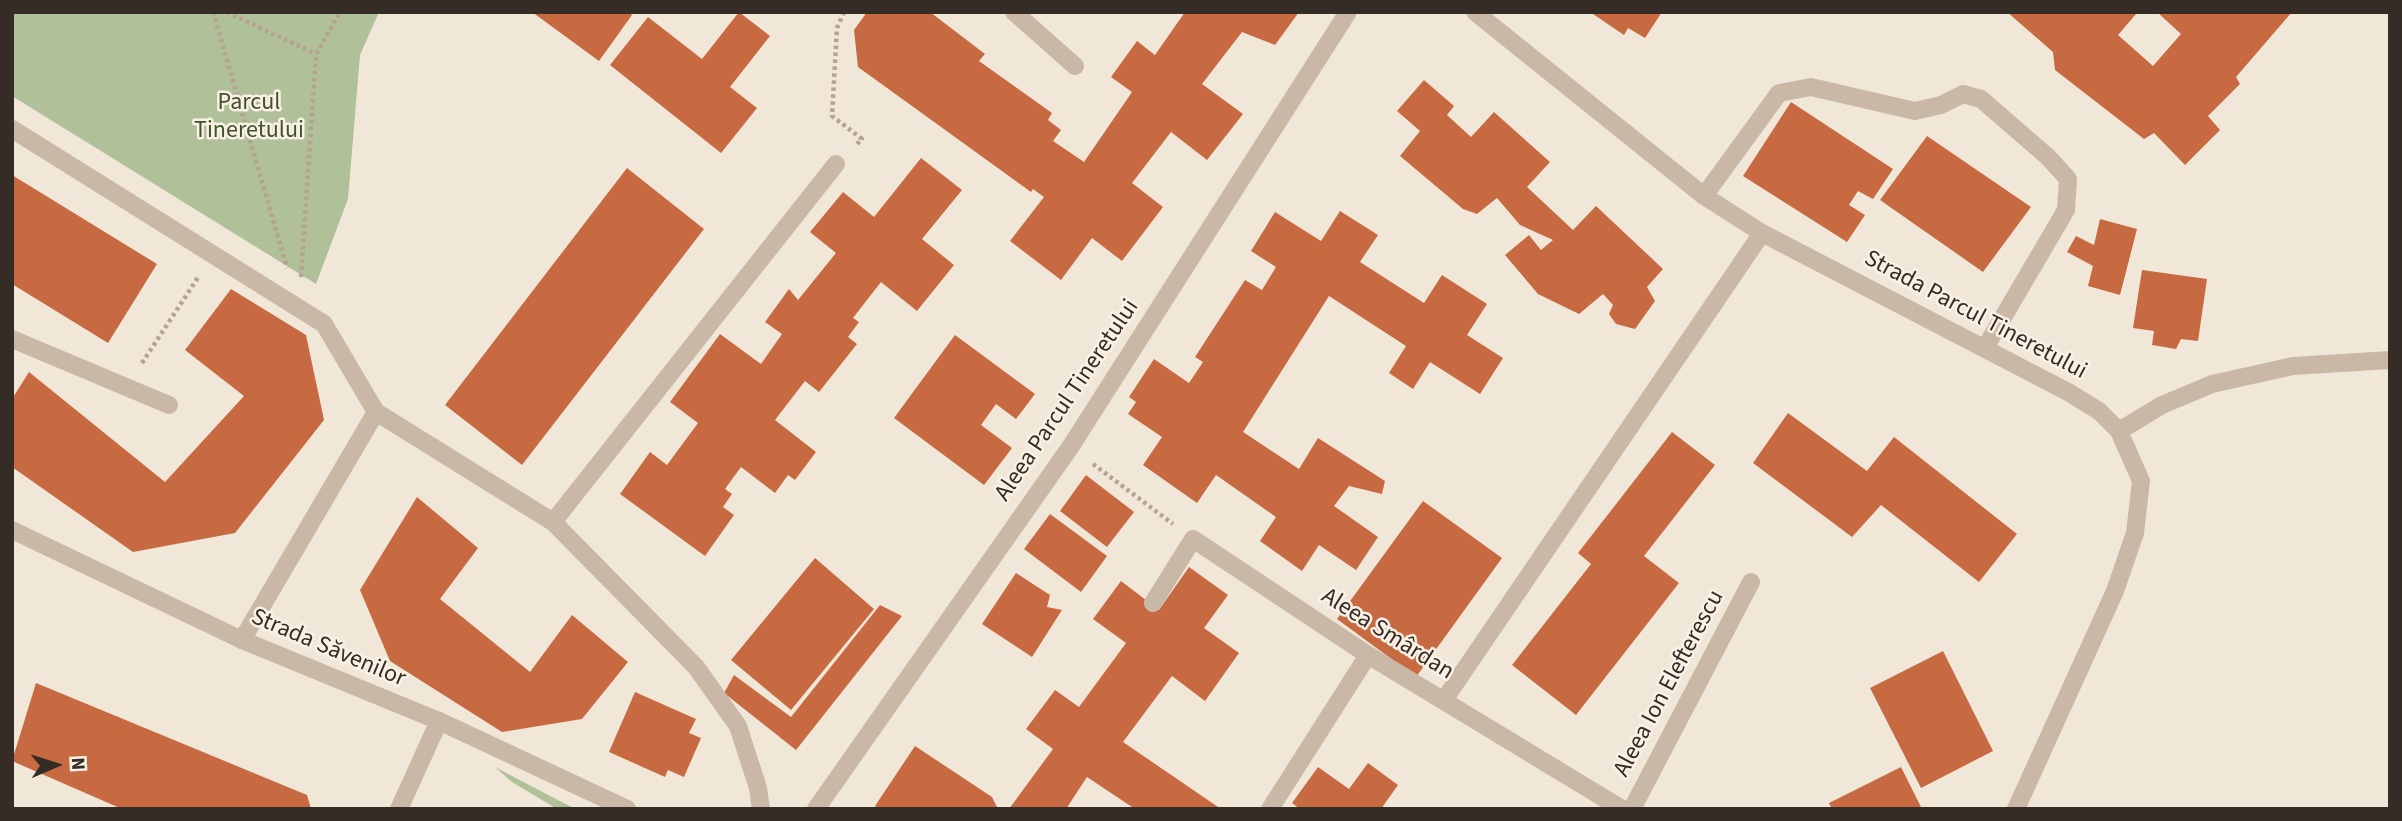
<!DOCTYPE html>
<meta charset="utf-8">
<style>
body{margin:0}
#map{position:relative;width:2402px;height:821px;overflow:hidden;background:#f1e7d8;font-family:"Source Sans 3",sans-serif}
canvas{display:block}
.frame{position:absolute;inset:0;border:14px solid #352c26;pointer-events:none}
.north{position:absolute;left:21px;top:730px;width:70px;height:70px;-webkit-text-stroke:5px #f9f1e5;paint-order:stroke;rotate:87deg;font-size:19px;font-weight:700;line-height:28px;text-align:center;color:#352c26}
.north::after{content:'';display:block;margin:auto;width:24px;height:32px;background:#352c26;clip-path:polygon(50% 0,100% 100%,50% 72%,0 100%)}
</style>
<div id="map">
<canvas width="2402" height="821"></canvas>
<div class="frame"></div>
<div class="north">N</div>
</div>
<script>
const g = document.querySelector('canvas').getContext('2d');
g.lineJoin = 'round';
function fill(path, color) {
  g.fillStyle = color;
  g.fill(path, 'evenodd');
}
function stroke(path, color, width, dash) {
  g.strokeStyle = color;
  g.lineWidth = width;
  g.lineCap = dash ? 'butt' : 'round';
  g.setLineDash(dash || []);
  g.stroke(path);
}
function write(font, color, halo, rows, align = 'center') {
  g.font = font + ' "Source Sans 3",sans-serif';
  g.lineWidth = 5;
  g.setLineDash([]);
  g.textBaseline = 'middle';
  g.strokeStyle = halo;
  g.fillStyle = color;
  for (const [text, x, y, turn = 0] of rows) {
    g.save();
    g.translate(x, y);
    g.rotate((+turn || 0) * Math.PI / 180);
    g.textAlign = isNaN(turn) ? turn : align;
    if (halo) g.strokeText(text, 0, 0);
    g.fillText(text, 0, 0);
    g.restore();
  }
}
fill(new Path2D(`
 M12,12H379L360,55L348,199L316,284L12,96Z
 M495,767L575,809H557L512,782Z`), '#b0c099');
fill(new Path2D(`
 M532,12H628L632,15L599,61Z
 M739,12L770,36L730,87L757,108L721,153L610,65L648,17L702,59Z
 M867,12H930L985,54L979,61L1052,113L1048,120L1061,130L1053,141L1084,162L1132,92L1111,77L1137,41L1155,55L1185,12H1299L1275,45L1242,32L1202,84L1243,114L1207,160L1171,132L1132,183L1163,207L1122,261L1092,238L1061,280L1010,241L1044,197L1033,189L1031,192L858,67L854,30Z
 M1590,12H1662L1645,38L1628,28L1624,35Z
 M2007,12H2134L2136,14L2118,35L2153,66L2181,34L2157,12H2292L2236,77L2240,84L2208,116L2220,130L2185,165L2154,133L2144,139L2055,70L2053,52Z
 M1424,80L1454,106L1447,115L1471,137L1494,112L1550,162L1527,187L1573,230L1596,206L1663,269L1647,287L1655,301L1635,329L1616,324L1609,314L1613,305L1603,294L1579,314L1538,294L1505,255L1529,235L1541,250L1553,240L1520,225L1497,198L1477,214L1463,209L1400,156L1420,131L1397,111Z
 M1791,102L1893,169L1873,199L1858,191L1849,205L1865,215L1847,242L1743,176Z
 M1927,136L2031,207L1983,272L1880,200Z
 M921,158L962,190L922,239L954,265L917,311L881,282L853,318L859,322L848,337L857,344L819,392L805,381L775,420L816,452L795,480L788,475L775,493L741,467L725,489L732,494L723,507L734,515L705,556L620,494L650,452L667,465L698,423L670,402L720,334L761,364L782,334L765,322L789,289L798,300L836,253L810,232L843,192L874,217Z
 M627,168L704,229L522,465L445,405Z
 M12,175L157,264L108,343L12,284Z
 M1340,211L1378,235L1360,262L1424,303L1442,275L1487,304L1467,335L1503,358L1480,394L1430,362L1413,389L1389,373L1406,346L1329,296L1243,432L1299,469L1318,438L1385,481L1382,494L1349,486L1334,506L1378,537L1356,570L1319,545L1302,571L1260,541L1276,517L1216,475L1197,503L1143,465L1162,437L1128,414L1136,402L1129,397L1154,359L1189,383L1203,362L1195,357L1245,280L1262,290L1276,267L1251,251L1275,212L1321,241Z
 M2100,219L2137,229L2120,295L2088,286L2093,266L2067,252L2076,236L2094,245Z
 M2142,270L2207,279L2198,341L2181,339L2176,349L2152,345L2154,331L2133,328Z
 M231,289L306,335L324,420L235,533L133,552L12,467V399L29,372L165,482L244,396L185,350Z
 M955,335L1035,394L1016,419L996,404L981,425L1012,448L984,485L894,418Z
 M1788,413L1867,471L1894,437L2017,534L1979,582L1881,505L1852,537L1753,463Z
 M1672,432L1715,465L1644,556L1679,583L1576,715L1512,665L1591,564L1578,553Z
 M1086,475L1134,512L1107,547L1060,511Z
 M417,497L478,548L440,599L530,672L572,615L628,662L582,719L502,732L390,661L360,590Z
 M1423,501L1502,558L1416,677L1337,619Z
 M1050,514L1107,556L1081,592L1024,549Z
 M815,558L874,609L791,710L731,660Z
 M1189,567L1228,595L1204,628L1239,653L1205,701L1172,676L1123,742L1221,809H1135L1087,777L1066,809H1009L1053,749L1026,729L1055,690L1079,707L1126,643L1093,619L1121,581L1159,610Z
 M1016,573L1050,595L1047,607L1062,610L1032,657L982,624Z
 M880,605L902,616L796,750L724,693L734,675L791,717Z
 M1943,651L1993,751L1921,788L1870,688Z
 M36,683L307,795L311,809H122L12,761Z
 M635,692L696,719L689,733L701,738L684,777L668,770L665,777L609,752Z
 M915,746L992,797L998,809H879L875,806Z
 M1368,763L1398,785L1381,809H1300L1292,803L1318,767L1349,789Z
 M1901,767L1922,809H1832L1829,803Z`), '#c76a41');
stroke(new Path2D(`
 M213,12L287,268
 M227,12L316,54
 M844,12L837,28L832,116L862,139L855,146
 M301,277L316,54L340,12
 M142,363L199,276
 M1093,464L1173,524`), '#b5a28f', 4.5, [3.5, 3.5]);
stroke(new Path2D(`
 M1704,196L1779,93L1811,87L1915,111L1941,105L1963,94L1981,99L2048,157L2068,179L2066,210L1985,348
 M12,339L169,405`), '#c9b8a5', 18);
stroke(new Path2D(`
 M12,129L324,324L376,412`), '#c9b8a5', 18);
stroke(new Path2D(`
 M1014,12L1075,66
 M1475,12L1704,196L1762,233L2068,392L2099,411L2119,431L2141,481L2135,533L2115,591L2016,809
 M2119,431L2162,405L2212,384L2293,366L2390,360
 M553,522L836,164
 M1153,603L1193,539L1368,655L1622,809
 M242,640L376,412L553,522L696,667L738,726L758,788L761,809
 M1444,700L1762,233
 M399,809L439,721
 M1270,809L1368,655
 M1632,809L1751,582`), '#c9b8a5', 18);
stroke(new Path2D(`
 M12,530L242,640L439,721L627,809
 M816,809L1071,446L1348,12`), '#c9b8a5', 18);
write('24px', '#41532a', '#f9f1e5', [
 ["Parcul",249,104],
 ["Tineretului",249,132]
]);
write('24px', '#352c26', '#f9f1e5', [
 ["Strada Parcul Tineretului",1975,316,28],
 ["Aleea Parcul Tineretului",1068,401,-56],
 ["Aleea Smârdan",1387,635,32],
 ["Strada Săvenilor",328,649,23],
 ["Aleea Ion Elefterescu",1670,684,-62]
]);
</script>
